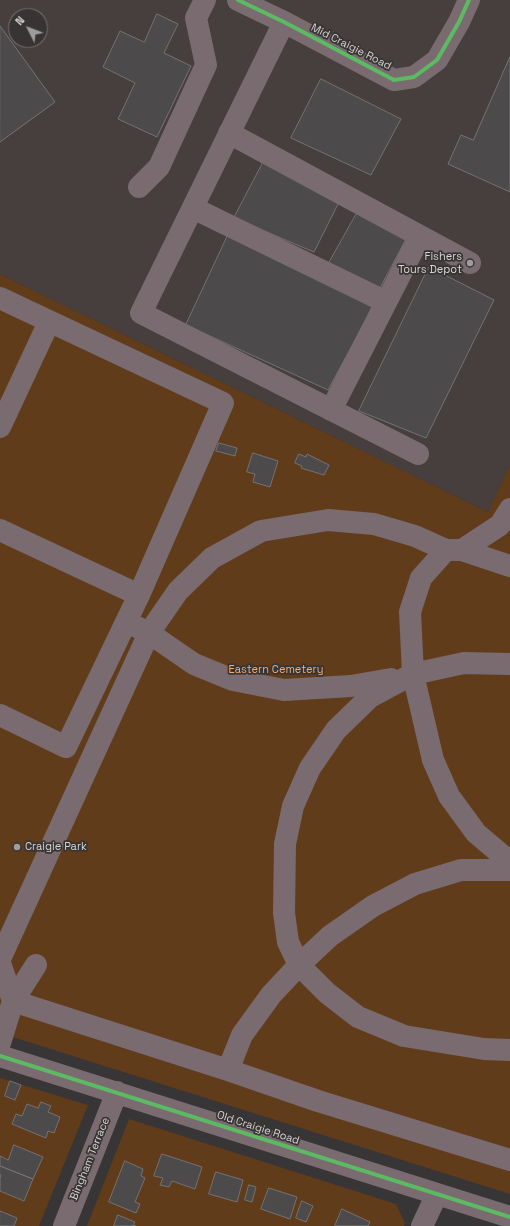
<!DOCTYPE html>
<style>
body{margin:0}
#map{position:relative;width:510px;height:1226px;overflow:hidden;background:#373535;font-family:"Space Grotesk",sans-serif}
canvas{display:block}
.north{position:absolute;left:8px;top:8px;width:40px;height:40px;box-sizing:border-box;background:#383434;border:1px solid #787474;border-radius:50%;rotate:312deg;font-size:11px;font-weight:700;line-height:16px;text-align:center;color:#d7d4d4}
.north::after{content:'';display:block;margin:auto;width:14px;height:18px;background:#9f9c9c;clip-path:polygon(50% 0,100% 100%,50% 72%,0 100%)}
</style>
<div id="map">
<canvas width="510" height="1226"></canvas>
<div class="north">N</div>
</div>
<script>
const g = document.querySelector('canvas').getContext('2d');
g.lineJoin = 'round';
function fill(path, color) {
  g.fillStyle = color;
  g.fill(path, 'evenodd');
}
function stroke(path, color, width, dash) {
  g.strokeStyle = color;
  g.lineWidth = width;
  g.lineCap = dash ? 'butt' : 'round';
  g.setLineDash(dash || []);
  g.stroke(path);
}
function write(font, color, halo, rows, align = 'center') {
  g.font = font + ' "Space Grotesk",sans-serif';
  g.lineWidth = 3.5;
  g.setLineDash([]);
  g.textBaseline = 'middle';
  g.strokeStyle = halo;
  g.fillStyle = color;
  for (const [text, x, y, turn = 0] of rows) {
    g.save();
    g.translate(x, y);
    g.rotate((+turn || 0) * Math.PI / 180);
    g.textAlign = isNaN(turn) ? turn : align;
    if (halo) g.strokeText(text, 0, 0);
    g.fillText(text, 0, 0);
    g.restore();
  }
}
fill(new Path2D(`
 M0,0H510V464L488,512L0,274ZM16,16H40V40H16Z`), '#473e3e');
fill(new Path2D(`
 M0,274L488,512L510,464V1194L0,1033Z
 M0,1078L88,1105L39,1226H0Z
 M129,1119L396,1204L405,1223L404,1226H87Z`), '#603c1b');
const building = new Path2D(`
 M157,14L178,24L164,53L191,66L157,137L118,119L135,83L103,67L120,31L144,42Z
 M0,26L55,102L0,142Z
 M510,57V192L448,164L461,135L473,140Z
 M321,79L401,119L371,175L291,138Z
 M265,159L342,196L314,252L234,218Z
 M357,213L406,239L380,288L329,263Z
 M229,233L373,307L328,390L186,325Z
 M429,267L494,300L426,438L359,411Z
 M219,443L237,448L235,456L216,451Z
 M253,453L278,461L270,487L253,482L255,474L247,472Z
 M299,454L306,457L307,454L329,465L324,475L301,468L302,466L295,463Z
 M10,1081L21,1085L15,1100L5,1096Z
 M41,1102L51,1106L48,1112L60,1117L54,1133L48,1131L46,1138L12,1124L16,1114L22,1116L27,1104L38,1108Z
 M14,1145L43,1157L33,1179L0,1166V1156L8,1160Z
 M162,1154L202,1167L195,1189L172,1181L169,1187L160,1185L163,1178L154,1176Z
 M125,1161L143,1169L141,1176L145,1178L135,1202L140,1204L136,1213L109,1202Z
 M0,1166L33,1179L24,1201L0,1191V1178L1,1175H0Z
 M216,1172L243,1180L237,1202L209,1194Z
 M249,1185L256,1187L252,1202L245,1200Z
 M269,1188L297,1197L290,1219L261,1209Z
 M302,1201L313,1206L306,1222L296,1218Z
 M342,1209L370,1222L368,1226H335Z
 M0,1211L17,1218L14,1226H0Z
 M118,1215L135,1222L133,1225L136,1226H114Z`);
fill(building, '#4c4a4a');
stroke(building, '#747272', 1);
stroke(new Path2D(`
 M238,0L284,22L394,80L414,77L437,60L459,22L469,0
 M284,22L141,313L418,454
 M229,133L470,263
 M139,187L159,167L206,65L196,18L205,0
 M193,208L386,302
 M0,298L223,403L139,595L66,747L0,715
 M331,410L420,236
 M0,427L49,322
 M0,530L139,595
 M446,550L421,578L410,612L413,674L433,760L449,796L476,833L510,862
 M462,550L500,525L510,509
 M137,627L149,633L194,664L233,680L284,690L351,686L391,679
 M510,664L464,663L413,674L370,697L336,730L310,768L293,806L285,844L284,913L288,942L299,965L327,993L358,1017L404,1036L484,1049L510,1050
 M0,959L149,633L178,591L212,558L261,531L328,520L374,524L415,536L446,550H462L510,566
 M0,963L13,1001L228,1070L318,1101L510,1160
 M0,1043L13,1001L36,965
 M0,1056L510,1217
 M228,1070L242,1035L271,995L299,965L330,936L373,906L415,884L461,870H510
 M64,1226L117,1092
 M422,1226L437,1194`), '#7a6b70', 22);
stroke(new Path2D(`
 M238,0L284,22L394,80L414,77L437,60L459,22L469,0
 M0,1056L510,1217`), '#5cba63', 4);
for (const [x, y, r, color] of [
 [470,263,4,"#9f9c9c"],
 [17,847,4,"#9f9c9c"]
]) {
  const dot = new Path2D();
  dot.arc(x, y, r, 0, 2 * Math.PI);
  g.fillStyle = color;
  g.fill(dot);
  stroke(dot, '#383434', 1.5);
}
write('11px', '#d7d4d4', '#383434', [
 ["Mid Craigie Road",351,47,27],
 ["Old Craigie Road",258,1128,18],
 ["Bingham Terrace",90,1159,-68]
]);
write('11px', '#d7d4d4', '#383434', [
 ["Fishers",462,257],
 ["Tours Depot",462,270],
 ["Craigie Park",25,847,"left"]
], 'right');
write('11px', '#faad6a', '#383434', [
 ["Eastern Cemetery",276,670]
]);
</script>
